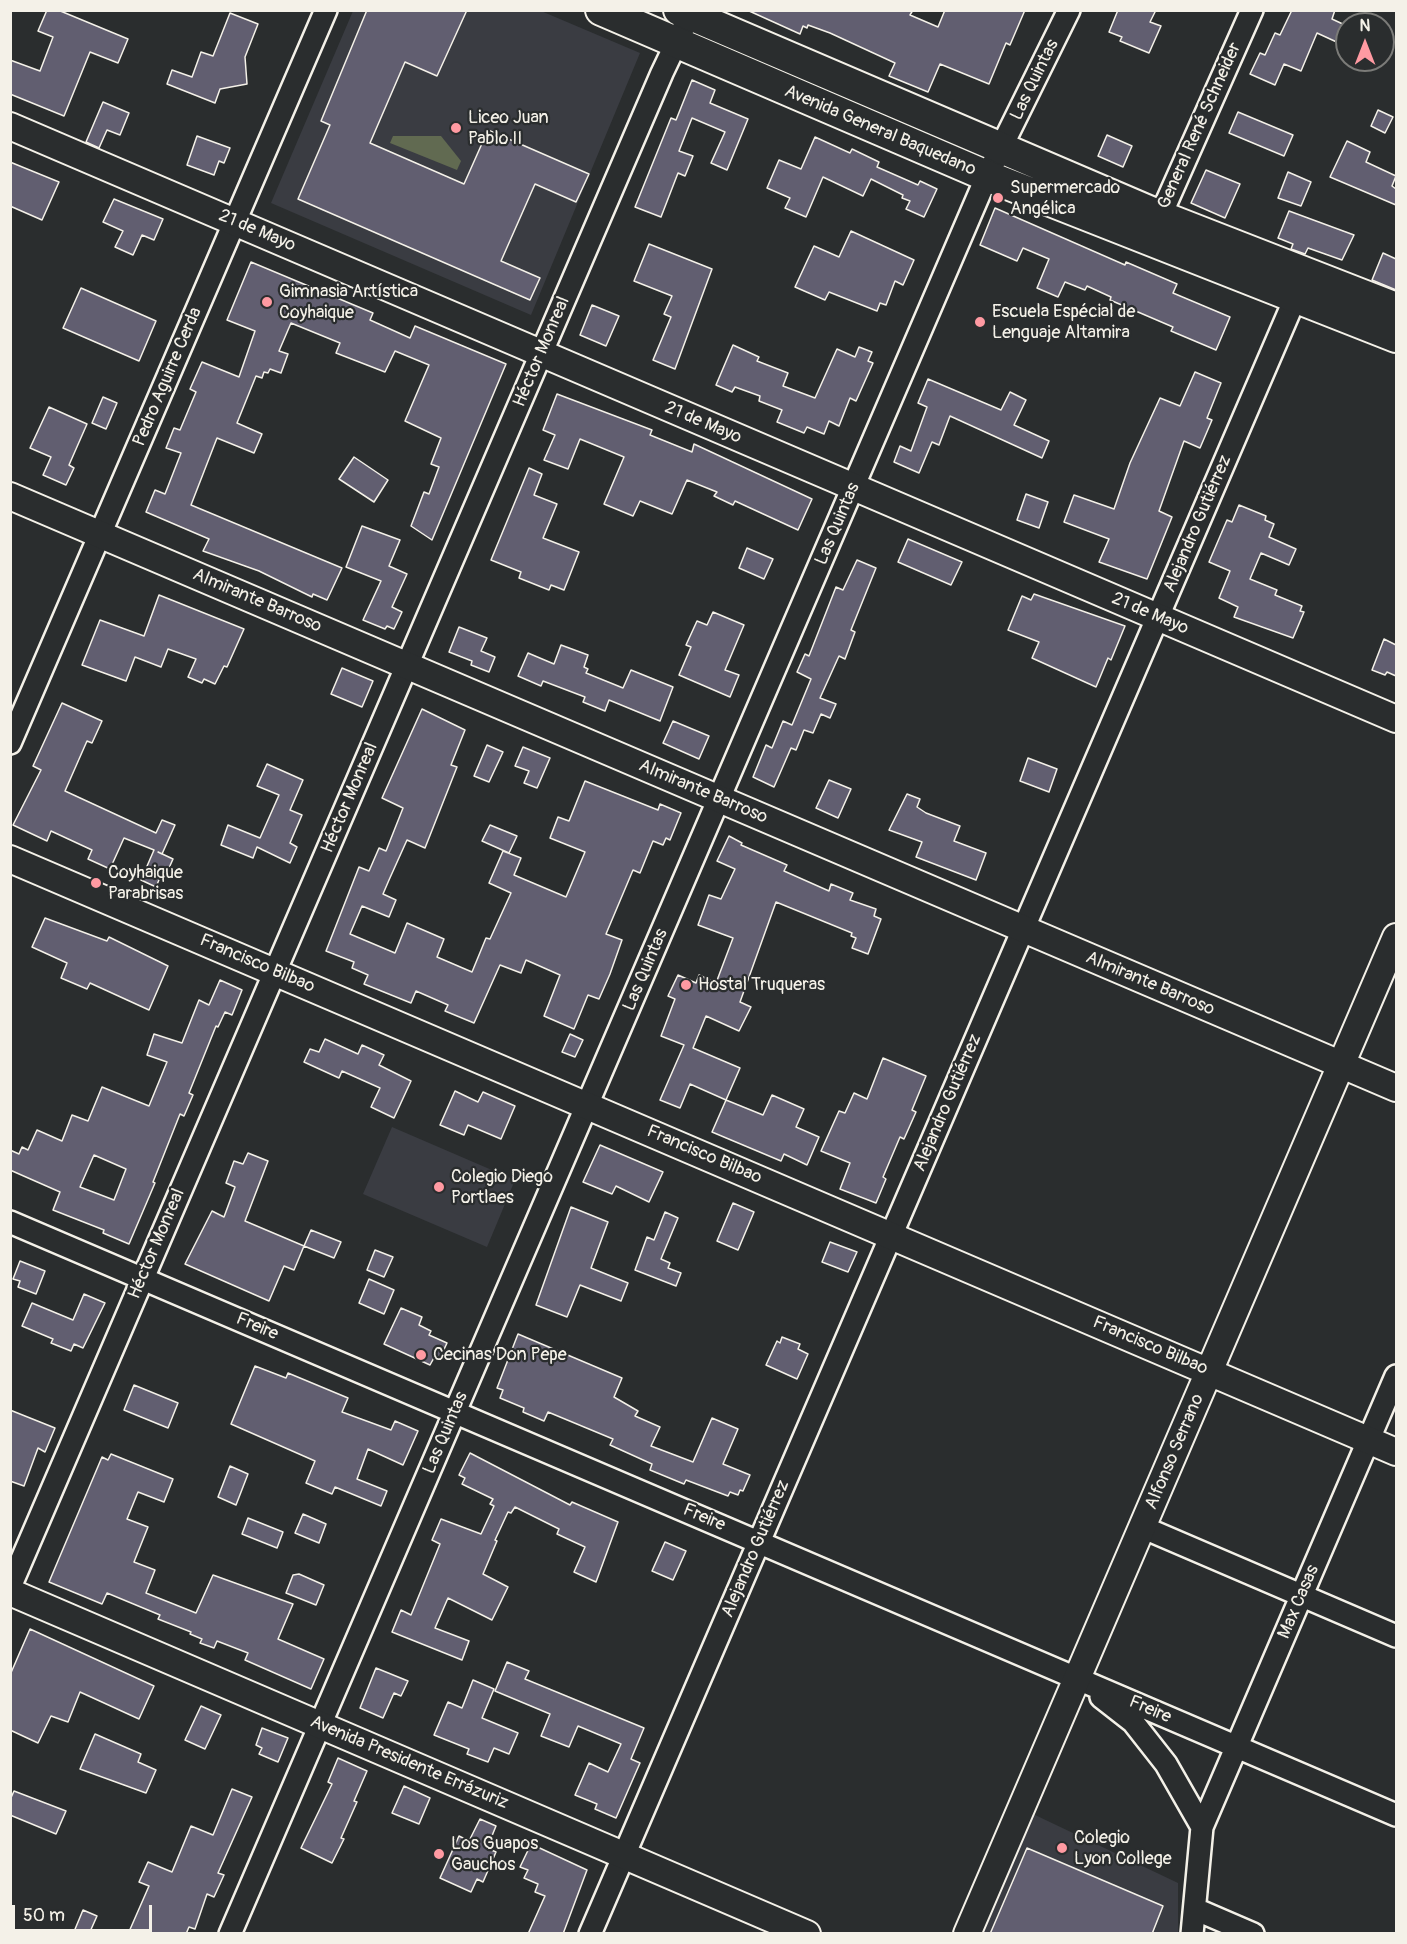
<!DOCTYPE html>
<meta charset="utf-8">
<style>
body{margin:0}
#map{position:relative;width:1407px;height:1944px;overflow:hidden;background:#2a2d2e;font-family:Pangolin,sans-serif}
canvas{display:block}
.frame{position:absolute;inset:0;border:12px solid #f4f1e8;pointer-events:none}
.north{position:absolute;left:1335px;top:12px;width:60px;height:60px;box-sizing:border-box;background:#2a2d2e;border:2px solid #7b7b78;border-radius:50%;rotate:0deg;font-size:16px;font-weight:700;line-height:24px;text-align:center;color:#f4f1e8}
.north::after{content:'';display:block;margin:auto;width:21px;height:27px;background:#ff9aa2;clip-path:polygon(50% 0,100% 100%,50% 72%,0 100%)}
.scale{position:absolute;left:12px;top:1905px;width:140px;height:27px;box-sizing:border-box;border:3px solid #f4f1e8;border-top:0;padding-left:8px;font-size:18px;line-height:21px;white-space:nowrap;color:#f4f1e8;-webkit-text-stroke:4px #2a2d2e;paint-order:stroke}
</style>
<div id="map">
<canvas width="1407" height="1944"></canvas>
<div class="frame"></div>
<div class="north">N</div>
<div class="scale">50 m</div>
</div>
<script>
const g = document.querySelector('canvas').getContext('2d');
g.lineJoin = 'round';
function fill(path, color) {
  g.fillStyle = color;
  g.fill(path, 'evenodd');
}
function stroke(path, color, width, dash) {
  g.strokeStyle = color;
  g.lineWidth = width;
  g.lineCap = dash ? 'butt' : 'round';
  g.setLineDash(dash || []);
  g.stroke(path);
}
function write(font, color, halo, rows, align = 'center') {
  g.font = font + ' Pangolin,sans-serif';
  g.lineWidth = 4.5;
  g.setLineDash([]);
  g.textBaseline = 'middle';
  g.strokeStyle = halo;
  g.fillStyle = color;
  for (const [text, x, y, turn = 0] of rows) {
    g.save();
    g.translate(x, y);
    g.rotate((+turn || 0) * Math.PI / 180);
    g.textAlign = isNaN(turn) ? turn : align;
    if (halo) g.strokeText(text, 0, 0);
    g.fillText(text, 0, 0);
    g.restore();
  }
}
fill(new Path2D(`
 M353,11H541L640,53L531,315L271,203Z
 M392,1127L515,1180L487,1247L363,1194Z
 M1033,1814L1178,1883V1933L982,1934Z`), '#3a3c42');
fill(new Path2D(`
 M393,136H441L461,161L457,170L390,143Z`), '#616a51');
const building = new Path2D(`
 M47,10H58L128,39L118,63L90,52L64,116L10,94V60L40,71L53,37L38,31Z
 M367,10H467L437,76L405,62L370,143L464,184L488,130L589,174L576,202L535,184L501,261L540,278L530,300L298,199L330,125L321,121Z
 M747,10H913L910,15L938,27L945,10H1025L1010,45L1006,43L989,84L940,64L928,92L889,76L895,63L830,33L808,25L807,28L803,26L800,34Z
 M1118,10H1156L1150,22L1161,26L1149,53L1120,41L1122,37L1109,32Z
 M1292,10H1335L1332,19L1347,26V31L1341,44L1317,33L1301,71L1284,64L1275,85L1250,74L1260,53L1265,55L1275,33L1280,35Z
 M230,13L258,24L245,57L247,84L220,89L215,103L167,84L172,70L192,77L201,52L213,56Z
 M692,80L715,90L710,103L748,119L727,170L711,163L725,132L692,118L679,151L693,156L685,176L678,173L661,217L635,207L671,118L676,120Z
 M103,102L129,113L120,135L107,130L99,148L86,142Z
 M1378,110L1393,117L1385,133L1371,126Z
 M1238,112L1293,135L1284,156L1229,133Z
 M1107,135L1132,146L1123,167L1098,156Z
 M197,136L230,148L224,163L219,161L214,175L187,165Z
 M815,137L850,153L852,149L879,162L877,167L918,185L920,181L937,189L924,217L906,209L910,201L902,198L903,195L871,179L863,196L823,177L806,217L785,208L790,198L767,188L779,160L801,169Z
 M1347,141L1370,152L1366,162L1396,176L1392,186L1396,189V205L1330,177Z
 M10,162L59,182L42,220L10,206Z
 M1206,170L1240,184L1225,218L1191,203Z
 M1288,172L1311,182L1301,206L1278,198Z
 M114,199L163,219L154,240L142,235L133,255L115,247L123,231L103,222Z
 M995,208L1125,265L1126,262L1177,284L1173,293L1230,317L1216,350L1171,331L1173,327L1110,300L1111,297L1087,286L1085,290L1065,282L1058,297L1037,288L1049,259L1023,248L1017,261L980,245Z
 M1289,211L1354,235L1342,260L1308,248L1305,254L1291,249L1293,244L1278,238Z
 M851,231L914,260L903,285L895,281L886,305L880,303L877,311L829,292L825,300L795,287L814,246L839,257Z
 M649,244L712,269L675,369L653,360L671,317L664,314L672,296L634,281Z
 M1383,253L1396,259V290L1372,280Z
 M251,262L373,313L370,320L410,338L415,326L506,364L432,540L411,526L424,492L429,494L439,467L431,464L441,438L405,421L429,365L395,351L385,372L336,353L340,343L291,323L279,351L288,354L281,373L270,369L268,373L264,372L262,378L256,376L237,423L262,434L254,453L217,438L191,505L342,568L327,600L313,594L312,597L259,571L203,551L209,539L146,512L155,490L165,494L181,453L166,448L174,428L180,430L196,392L190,389L202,362L239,377L255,331L227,320Z
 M81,288L156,321L139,361L63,328Z
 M592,305L619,316L606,346L580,335Z
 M733,345L759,357L757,361L788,373L783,386L815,398L837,349L855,357L859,347L872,352L868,361L873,363L856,401L850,398L839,426L829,421L824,434L807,427L804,433L777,422L782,410L759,401L760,396L735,387L732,392L716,385Z
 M1195,372L1221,383L1207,418L1212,420L1200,448L1184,441L1159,511L1172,517L1147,579L1099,562L1109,539L1064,522L1074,495L1114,509L1130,463L1160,398L1180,406Z
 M928,379L1001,410L1010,392L1026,400L1014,425L1049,441L1042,458L950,416L939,445L932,442L919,473L894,462L900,446L911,451L927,407L918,403Z
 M557,394L652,430L650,435L692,452L694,444L812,499L798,530L735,501L733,505L714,496L717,492L687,480L672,514L640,501L633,516L604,504L624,457L580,439L568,469L544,460L555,435L543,430Z
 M103,397L117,403L106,429L92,423Z
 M49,407L87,424L69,465L74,468L66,485L43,475L51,457L30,448Z
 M354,457L388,480L374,502L339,479Z
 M529,468L542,474L534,495L557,504L543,538L579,552L564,590L551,585L549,590L519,578L521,572L491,560Z
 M1026,494L1048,502L1039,528L1017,520Z
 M1239,505L1266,516L1265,520L1274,524L1269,537L1296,549L1289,565L1261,553L1250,579L1277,590L1275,595L1302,606L1300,611L1304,612L1293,638L1234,617L1238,607L1219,598L1230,571L1209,562L1227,520L1232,522Z
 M362,526L400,540L389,566L407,574L392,607L402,612L394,629L387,626L385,629L363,620L381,581L346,567Z
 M908,539L962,562L951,585L898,562Z
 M747,548L773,559L764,579L739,568Z
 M857,560L876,568L851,630L855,632L845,659L839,656L820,698L836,704L830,718L821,714L813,733L804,730L796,750L791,748L774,787L753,777L766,745L772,748L783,721L792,725L811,679L797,672L805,654L809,656L836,587L843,590Z
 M1034,594L1125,626L1111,660L1108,658L1096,687L1032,658L1039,642L1008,630L1022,596L1031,600Z
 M159,595L244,629L227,667L224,666L215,684L204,679L202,683L188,677L196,659L168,649L161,667L135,657L126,681L82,665L100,620L144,636Z
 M713,612L744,625L725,670L739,675L730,697L679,675L691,647L686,645L697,621L707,625Z
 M459,627L487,638L481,651L495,657L489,672L471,665L472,661L449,652Z
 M1384,639L1396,645V676L1387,672L1385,675L1372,670Z
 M561,645L588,655L584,667L588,669L586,673L623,688L631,670L673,687L660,721L609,700L605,711L583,702L585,697L543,681L541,686L518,676L528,653L554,664Z
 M342,668L373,681L362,707L331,694Z
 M62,703L102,721L92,743L87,741L65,791L156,833L162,820L175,825L162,854L158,852L173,859L165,877L161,875L156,887L141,880L154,850L124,838L110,869L88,859L92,850L51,831L47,841L13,825L41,770L33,766Z
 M422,709L465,730L451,765L457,767L425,848L407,840L389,880L383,894L396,900L389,917L362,906L350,934L395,953L407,923L444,939L437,957L472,972L486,938L490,939L511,893L489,883L503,851L521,858L514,875L566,897L585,852L550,838L558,817L569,821L585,781L658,810L660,804L681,813L670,840L666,838L663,845L653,841L640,873L633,870L606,934L622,940L610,974L599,999L588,995L574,1029L544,1016L560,975L526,960L521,973L500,965L474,1023L445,1011L448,1005L416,991L411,1003L364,984L368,975L352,968L354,962L326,951L359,867L369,871L379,848L386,851L403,808L382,798Z
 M673,721L709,736L699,759L663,743Z
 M487,745L503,752L489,782L474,776Z
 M523,747L550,758L537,788L524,783L529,771L515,766Z
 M1028,758L1057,769L1049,792L1020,781Z
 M267,764L303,780L290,810L302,815L290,843L297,847L290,863L257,847L253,858L221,845L228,825L260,838L279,795L257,786Z
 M829,780L851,789L838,818L816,808Z
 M907,794L920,799L917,807L926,813L960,826L954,841L986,853L976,880L916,857L922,842L889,830Z
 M490,825L517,836L509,853L482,841Z
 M729,836L742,843L741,845L787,865L784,871L829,891L831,884L853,893L850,900L876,909L874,916L881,919L868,954L852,948L856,938L851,936L852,933L776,902L740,1002L751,1007L739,1031L706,1016L693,1048L740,1068L726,1100L690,1084L680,1108L660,1100L684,1045L661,1036L675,999L668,996L678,975L696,983L699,975L716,983L733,938L698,925L709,895L721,899L735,869L717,861Z
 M45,918L107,941L109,937L168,966L149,1010L90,983L87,989L61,978L67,963L32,947Z
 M220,980L242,990L232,1015L225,1012L218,1027L216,1026L189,1093L193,1095L184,1116L180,1114L153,1182L155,1183L129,1244L103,1233L104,1230L53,1210L60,1192L10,1170V1150L19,1154L22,1147L28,1150L37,1130L62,1141L72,1115L88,1121L102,1087L149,1106L167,1062L147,1055L154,1034L182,1043L199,1000L209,1005ZM94,1155L126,1169L114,1200L80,1187Z
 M570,1034L583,1040L575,1057L562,1052Z
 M325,1039L358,1054L362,1045L384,1055L379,1065L411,1081L394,1118L371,1107L380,1088L342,1071L339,1078L304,1062L310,1049L319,1052Z
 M883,1058L926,1076L912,1110L916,1112L904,1139L900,1137L883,1177L886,1179L876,1203L840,1189L850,1163L821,1151L839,1111L845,1113L854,1093L867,1099Z
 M455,1091L478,1102L483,1092L515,1106L501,1139L468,1125L464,1135L440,1125Z
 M772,1095L804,1109L796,1127L819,1137L807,1165L784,1154L781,1161L712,1132L726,1100L763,1115Z
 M600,1145L663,1172L649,1202L616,1186L612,1194L583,1182Z
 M248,1153L268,1161L245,1221L304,1246L294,1270L284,1266L269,1301L185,1264L212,1211L224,1217L235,1187L226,1183L234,1161L243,1164Z
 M733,1203L754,1212L738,1250L717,1241Z
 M571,1207L608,1222L591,1268L628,1283L621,1301L580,1285L567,1317L536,1305Z
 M665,1212L678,1218L661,1259L670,1263L668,1268L681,1273L676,1286L635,1270L647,1237L654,1240Z
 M311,1230L341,1242L334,1258L304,1246Z
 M830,1242L857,1252L848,1272L822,1262Z
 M375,1250L393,1257L384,1277L367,1270Z
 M20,1261L45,1271L36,1294L18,1287L20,1281L13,1279Z
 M369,1279L394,1290L384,1314L359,1303Z
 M84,1294L105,1303L83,1348L74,1344L71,1351L51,1343L53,1339L22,1326L32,1303L73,1320Z
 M401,1308L422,1317L419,1325L431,1331L429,1335L447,1343L440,1358L435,1356L430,1365L384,1344Z
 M518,1334L622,1378L614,1397L638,1411L635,1416L660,1427L651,1446L693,1462L712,1418L738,1429L723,1464L750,1475L743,1491L740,1490L738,1495L730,1492L728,1496L686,1480L684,1484L650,1470L652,1464L610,1445L613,1439L548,1412L544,1421L523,1412L524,1408L500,1398L503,1390L497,1388Z
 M782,1337L800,1344L798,1349L808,1354L797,1379L766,1365L777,1341L780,1343Z
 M255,1366L286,1378L288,1373L348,1398L342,1412L391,1430L395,1421L418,1431L403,1465L368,1449L357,1479L387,1491L381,1506L335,1487L332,1494L306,1483L315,1461L231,1424Z
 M134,1385L178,1403L168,1428L124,1410Z
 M10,1410L55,1428L45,1452L38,1448L24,1486L10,1481Z
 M470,1453L570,1505L572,1502L618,1522L596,1582L574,1572L585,1547L557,1534L559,1529L515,1507L511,1513L508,1512L495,1540L497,1541L483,1574L508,1587L492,1620L448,1598L435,1628L469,1641L462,1660L392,1632L401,1610L411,1615L440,1544L432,1540L441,1519L481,1534L494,1506L490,1504L493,1499L462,1484L465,1478L459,1475Z
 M111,1454L173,1479L164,1502L138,1492L127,1519L148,1527L134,1562L155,1570L146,1593L196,1613L213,1575L293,1604L278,1639L324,1659L311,1689L245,1660L248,1653L217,1641L214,1648L200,1643L202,1639L190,1634L191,1632L158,1619L160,1615L107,1593L102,1604L49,1582L102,1457L108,1460Z
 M230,1466L248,1474L236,1505L218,1497Z
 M303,1514L326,1524L319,1543L295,1533Z
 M248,1518L283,1532L277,1548L242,1534Z
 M665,1542L686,1551L673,1580L652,1571Z
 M299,1574L324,1585L316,1605L286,1593L293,1575Z
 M30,1629L154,1686L139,1719L80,1692L68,1722L51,1716L38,1743L10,1730V1675Z
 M507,1662L529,1671L525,1679L644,1728L631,1759L640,1763L616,1818L595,1809L597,1804L575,1795L589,1763L608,1772L621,1744L578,1726L569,1747L541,1736L550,1714L495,1691Z
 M376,1668L408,1681L401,1696L394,1693L383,1718L360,1708Z
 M473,1680L494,1689L482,1718L518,1733L509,1754L494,1748L488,1762L467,1754L469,1749L434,1735L448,1702L462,1708Z
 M201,1706L221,1715L205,1749L185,1740Z
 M262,1728L288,1738L278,1762L259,1754L262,1748L256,1745Z
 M95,1734L141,1754L138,1762L156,1770L146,1793L80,1769Z
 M338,1758L367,1771L354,1801L357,1802L341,1838L344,1839L332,1863L301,1848L332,1784L328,1782Z
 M404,1786L430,1798L419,1824L392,1813Z
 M232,1789L252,1797L218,1873L224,1875L214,1897L207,1894L195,1929L189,1927L186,1934H128L149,1886L139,1882L148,1862L172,1872L191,1826L213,1835Z
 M14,1791L66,1811L56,1834L10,1815V1800Z
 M480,1819L496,1826L487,1848L496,1852L483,1882L477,1879L471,1892L440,1878L459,1836L469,1841Z
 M531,1844L587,1870L563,1934H528L545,1896L535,1892L538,1884L524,1878L528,1870L520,1867Z
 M1027,1848L1163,1906L1152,1934H990Z
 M83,1910L97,1916L89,1934H73Z`);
fill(building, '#615e70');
stroke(building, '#f4f1e8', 1.5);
const minor = new Path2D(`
 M1155,228L1252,10
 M10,743L326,10
 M10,1222L1396,1815
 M1142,1527L1396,1636
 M10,1587L662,73L692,10
 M1101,1697L1133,1722L1166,1764L1202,1827
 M1195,1909L1253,1934
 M230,1934L987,176L1069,10
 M590,1934L1300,287
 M1192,1934L1202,1827L1396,1376`);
const tertiary = new Path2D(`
 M10,126L1396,719
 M10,496L1396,1088
 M10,859L1396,1452
 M10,1592L807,1934
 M967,1934L1396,937`);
const secondary = new Path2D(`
 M601,10L987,176L1396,337
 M679,10L1160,216L1396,308`);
stroke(minor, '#f4f1e8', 26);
stroke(tertiary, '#f4f1e8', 30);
stroke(secondary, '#f4f1e8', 34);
stroke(minor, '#2a2d2e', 21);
stroke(tertiary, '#2a2d2e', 26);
stroke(secondary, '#2a2d2e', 30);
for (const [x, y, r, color] of [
 [456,128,6,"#ff9aa2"],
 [998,198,6,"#ff9aa2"],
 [267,302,6,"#ff9aa2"],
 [980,322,6,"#ff9aa2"],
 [96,883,6,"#ff9aa2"],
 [686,985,6,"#ff9aa2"],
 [439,1187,6,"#ff9aa2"],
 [421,1355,6,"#ff9aa2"],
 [1062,1848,6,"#ff9aa2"],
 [439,1854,6,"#ff9aa2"]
]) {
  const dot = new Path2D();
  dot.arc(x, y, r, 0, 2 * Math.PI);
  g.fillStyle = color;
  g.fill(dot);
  stroke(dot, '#2a2d2e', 2);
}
write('18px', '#f4f1e8', '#2a2d2e', [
 ["Las Quintas",1035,80,-64],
 ["General René Schneider",1200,126,-66],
 ["Avenida General Baquedano",880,131,23],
 ["21 de Mayo",257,231,23],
 ["Héctor Monreal",542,352,-67],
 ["Pedro Aguirre Cerda",168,377,-67],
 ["21 de Mayo",703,423,23],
 ["Las Quintas",838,524,-67],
 ["Alejandro Gutiérrez",1198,524,-67],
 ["Almirante Barroso",257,601,23],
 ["21 de Mayo",1150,614,23],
 ["Almirante Barroso",703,792,23],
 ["Héctor Monreal",350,798,-67],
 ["Francisco Bilbao",257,964,23],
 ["Las Quintas",646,970,-67],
 ["Almirante Barroso",1150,984,23],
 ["Alejandro Gutiérrez",948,1103,-67],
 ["Francisco Bilbao",704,1155,23],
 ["Héctor Monreal",157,1244,-67],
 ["Freire",257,1327,23],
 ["Francisco Bilbao",1150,1346,23],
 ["Las Quintas",446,1433,-67],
 ["Alfonso Serrano",1175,1452,-67],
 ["Freire",704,1518,23],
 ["Alejandro Gutiérrez",756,1549,-67],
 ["Max Casas",1299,1602,-67],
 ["Freire",1150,1710,23],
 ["Avenida Presidente Errázuriz",409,1763,23]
]);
write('18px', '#f4f1e8', '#2a2d2e', [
 ["Liceo Juan",468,118],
 ["Pablo II",468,139],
 ["Supermercado",1010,188],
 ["Angélica",1010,209],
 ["Gimnasia Artística",279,292],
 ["Coyhaique",279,313],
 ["Escuela Espécial de",992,312],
 ["Lenguaje Altamira",992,333],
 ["Coyhaique",108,873],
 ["Parabrisas",108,894],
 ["Hostal Truqueras",698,985],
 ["Colegio Diego",451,1177],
 ["Portlaes",451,1198],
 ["Cecinas Don Pepe",433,1355],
 ["Colegio",1074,1838],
 ["Lyon College",1074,1859],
 ["Los Guapos",451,1844],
 ["Gauchos",451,1865]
], 'left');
</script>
